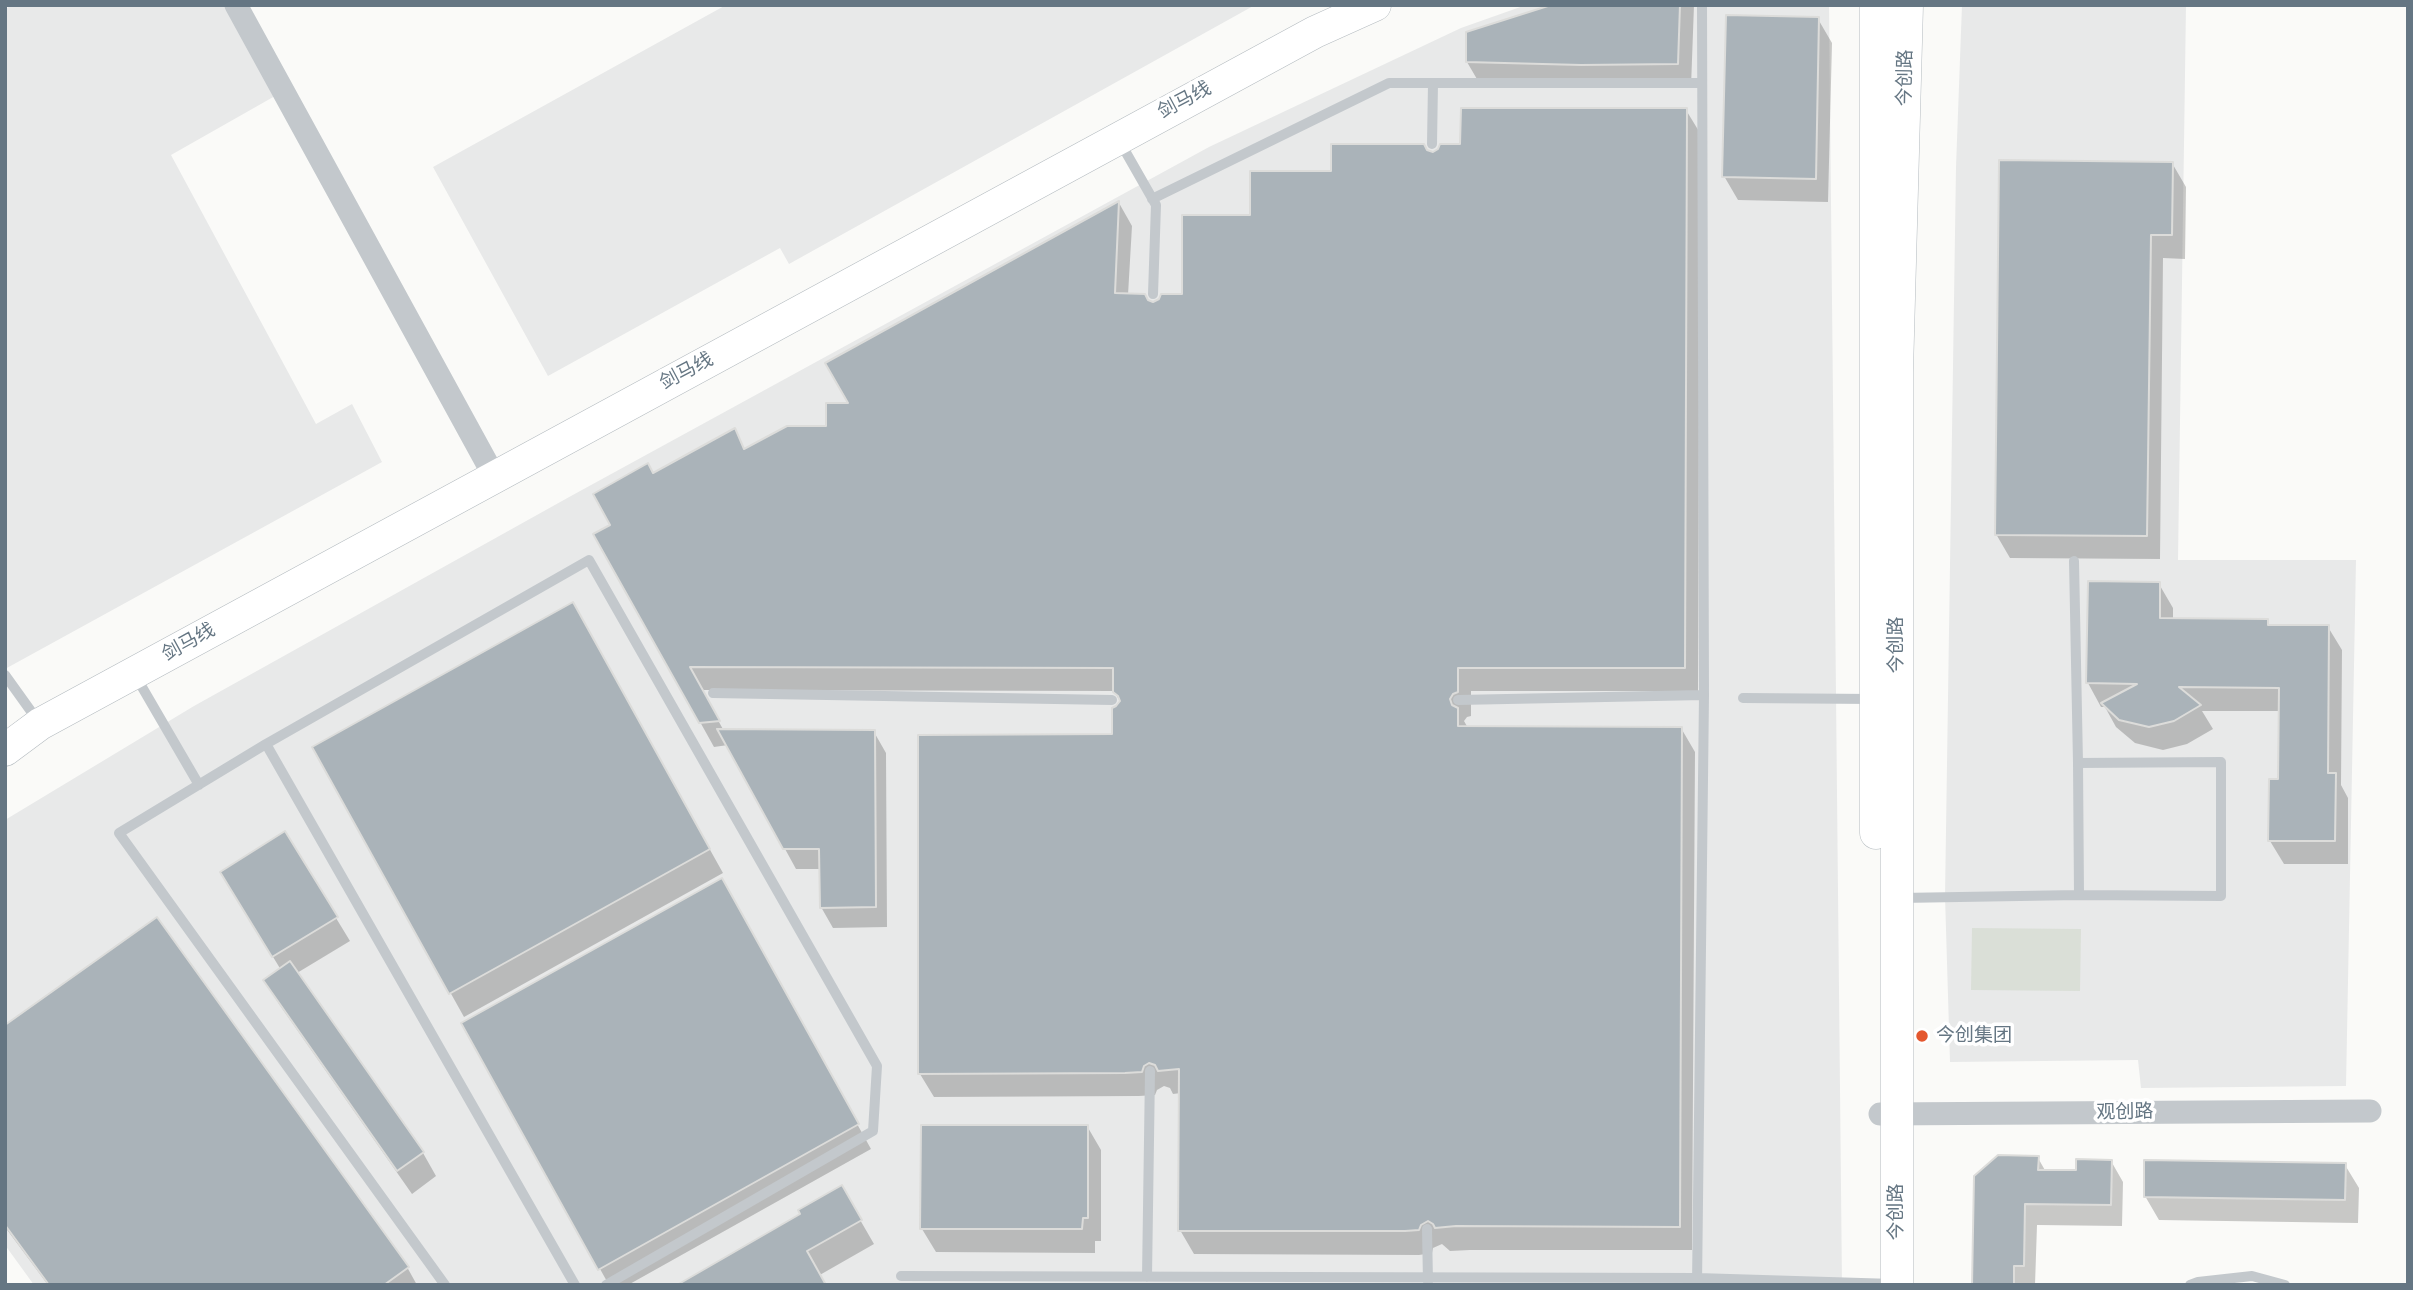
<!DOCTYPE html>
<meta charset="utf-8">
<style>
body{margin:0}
#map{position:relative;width:2413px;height:1290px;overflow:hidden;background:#fafaf8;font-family:Roboto,sans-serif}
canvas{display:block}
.frame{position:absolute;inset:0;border:7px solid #657683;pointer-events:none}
</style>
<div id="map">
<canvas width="2413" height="1290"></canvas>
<div class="frame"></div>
</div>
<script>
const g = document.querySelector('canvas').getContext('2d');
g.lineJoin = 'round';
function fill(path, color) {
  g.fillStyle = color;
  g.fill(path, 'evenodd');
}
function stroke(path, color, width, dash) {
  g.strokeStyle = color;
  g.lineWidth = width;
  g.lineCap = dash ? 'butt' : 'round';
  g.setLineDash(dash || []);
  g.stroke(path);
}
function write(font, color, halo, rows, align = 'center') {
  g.font = font + ' Roboto,"Noto Sans SC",sans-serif';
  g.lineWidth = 7;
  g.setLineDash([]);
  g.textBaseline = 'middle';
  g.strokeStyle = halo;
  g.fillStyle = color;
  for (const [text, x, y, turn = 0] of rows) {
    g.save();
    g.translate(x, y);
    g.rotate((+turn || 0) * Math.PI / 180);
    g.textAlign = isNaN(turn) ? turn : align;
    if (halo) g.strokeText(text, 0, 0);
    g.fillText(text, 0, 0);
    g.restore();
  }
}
fill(new Path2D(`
 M12,5H226L275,96L171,155L316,424L352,404L382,462L5,669V9Z
 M726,5H1255L789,264L780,248L548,376L433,167Z
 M1526,5H1829L1842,1285H34L5,1245V820L194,706L571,496L1209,147L1461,28Z
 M1962,5H2186L2178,560H2356L2346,1086L2141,1088L2138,1060L1950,1062L1945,896L1956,167Z`), '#e8e9e9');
fill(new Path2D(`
 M1972,928L2081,929L2080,991L1971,990Z`), '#dadfd7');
fill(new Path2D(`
 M1553,5H1694L1691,87L1596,88L1481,86L1467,62Z
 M1818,19L1832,43L1828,202L1738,200L1724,176Z
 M1686,110L1700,133L1698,691H1471V716L1467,717L1464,721L1468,728H1681L1695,752L1692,1250H1470L1450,1251L1442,1244L1433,1248L1432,1253L1419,1255L1194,1254L1180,1230L1181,1093L1173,1094L1170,1088L1164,1086L1157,1090L1155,1095L1139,1096L934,1097L920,1074L1114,736L1121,703L1114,691L701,690L724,731L874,732L886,753L887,927L833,928L821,907V869H796L728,745L714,747L596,535L613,525L653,475L734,431L745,450L827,428L851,405L1119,203L1132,226L1128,295L1154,304L1184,296L1252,217L1333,173L1427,152L1433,154L1462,146Z
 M2172,163L2186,187L2185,259L2163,258L2160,559L2010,558L1996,534Z
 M2159,584L2173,608V620L2267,621L2270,626L2328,627L2342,650L2341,785L2348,798V864H2284L2270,841L2280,780L2281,711H2202L2213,729L2187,744L2163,750L2135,743L2116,727L2105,707H2101L2088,683Z
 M586,628L723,873L464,1017L314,748Z
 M236,896L336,918L350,941L297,973L423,1153L436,1176L412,1194L279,1004L265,981L281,970Z
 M733,901L871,1149L628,1285H609L463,1024Z
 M5,1027L407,1267L417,1285H48L5,1227Z
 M1087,1126L1101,1150V1241H1095V1253L936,1252L922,1229Z
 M2038,1158L2046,1172H2077L2111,1161L2123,1182L2122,1226L2037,1225L2035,1285H1974Z
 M2345,1165L2359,1188L2358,1223L2159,1220L2145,1196Z
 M841,1187L874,1244L818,1276L680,1285L803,1215Z`), '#0003');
const building = new Path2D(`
 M1551,5H1680L1678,64L1581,65L1466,62V32Z
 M1726,15L1819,17L1816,179L1722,177Z
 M1461,108H1687L1685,668H1458V692L1453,694L1450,699L1452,705L1458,708V726L1682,727L1680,1227L1456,1226L1435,1228L1433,1224L1428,1221L1421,1225L1419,1230L1405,1231H1178L1179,1069L1158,1071L1155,1065L1149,1063L1144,1066L1142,1072L1125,1073L918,1074V735L1112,734V708L1116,706L1120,701L1118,696L1113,692V668L690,667L720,721L699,723L593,534L610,525L593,494L648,463L653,473L735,428L744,449L787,426H826V403H848L825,363L1119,201L1115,293L1145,294L1148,300L1153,302L1159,299L1161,294H1182V215H1250V171H1331V144H1424L1427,150L1433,152L1438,149L1440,144H1460Z
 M1999,160L2173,162L2172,235H2151L2147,536L1995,535Z
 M2088,581L2160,582V618L2268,619V625H2329L2328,773H2336L2335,841H2268L2269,779H2278L2279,688L2179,687L2201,705L2174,721L2149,727L2119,720L2101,703L2137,684L2086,683Z
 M573,602L710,849L449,994L312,747Z
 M717,729L875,730L876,907L820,908L819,849H783Z
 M285,831L338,917L272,957L220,872Z
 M722,878L859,1124L598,1270L461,1023Z
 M157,917L409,1267L384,1285H49L5,1225V1025Z
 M290,961L424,1152L397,1171L263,980Z
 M921,1125H1088V1218H1083L1082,1229H920Z
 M1998,1155L2039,1156L2038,1170H2076V1159L2112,1160L2111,1205L2025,1204L2024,1266H2014V1285H1972L1974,1176Z
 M2144,1160L2346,1163L2345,1200L2144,1197Z
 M842,1185L862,1220L807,1251L826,1285H677L800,1214L798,1210Z`);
fill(building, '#aab3b9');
stroke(building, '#dcdcda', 2);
const secondary = new Path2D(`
 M5,750L40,724L1315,32L1375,5
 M1876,833V5
 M1897,1285V371L1907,5`);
stroke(secondary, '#b3babf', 33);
stroke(new Path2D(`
 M1120,142L1156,205L1153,294
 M1432,144L1433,83
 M1152,199L1389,83H1702
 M2074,561L2078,763
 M5,675L38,721
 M135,675L199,785
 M713,693L1112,700
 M1743,698L1873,699
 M1458,700L1704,695
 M266,744L575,1285
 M1900,898L2079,895L2221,896V762L2078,763L2079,895
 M1427,1229L1428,1282
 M901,1276L1697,1278L1894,1284
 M1147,1277L1150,1071
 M445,1285L119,833L266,744L589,560L877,1066L873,1131L606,1285
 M1697,1285L1704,695L1702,5
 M2190,1285L2198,1282L2252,1276L2285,1285`), '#c3c8cc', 10);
stroke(new Path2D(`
 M236,5L494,476
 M1880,1114L2370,1111`), '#c3c8cc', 23);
stroke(secondary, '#fff', 32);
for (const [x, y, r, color] of [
 [1922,1036,7,"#e4572e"]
]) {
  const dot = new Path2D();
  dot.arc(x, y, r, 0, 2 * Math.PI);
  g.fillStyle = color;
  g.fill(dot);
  stroke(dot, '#fff', 2.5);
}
write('19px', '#657683', '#fff', [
 ["今创路",1906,78,-89],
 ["剑马线",1185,101,-28],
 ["剑马线",687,372,-28],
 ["剑马线",189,643,-29],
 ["今创路",1897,645,-90],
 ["观创路",2125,1113,-1],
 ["今创路",1897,1212,-90]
]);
write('19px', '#657683', '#fff', [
 ["今创集团",1936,1036]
], 'left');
</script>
